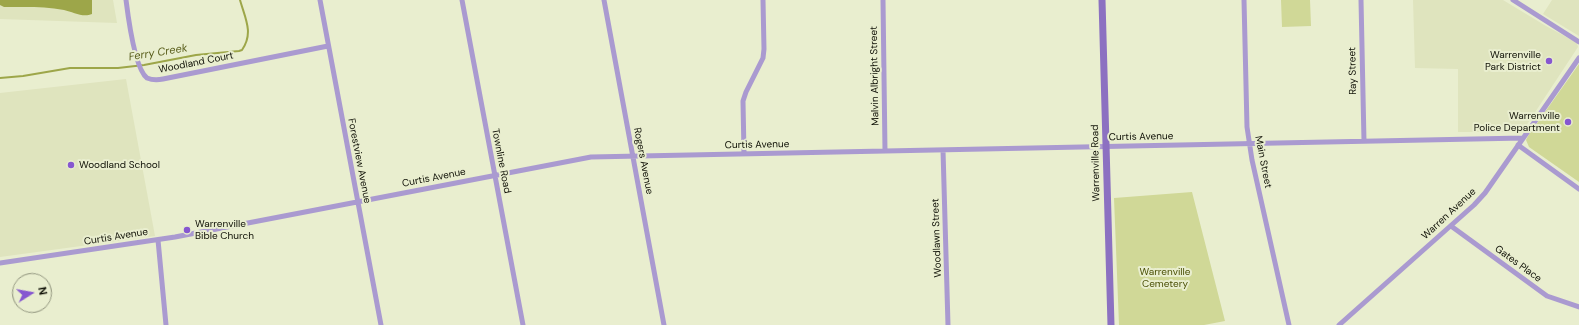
<!DOCTYPE html>
<style>
body{margin:0}
#map{position:relative;width:1579px;height:325px;overflow:hidden;background:#e9eecf;font-family:"DM Sans",sans-serif}
canvas{display:block}
.north{position:absolute;left:12px;top:273px;width:40px;height:40px;box-sizing:border-box;background:#e9eecf;border:1px solid #91957e;border-radius:50%;rotate:79deg;font-size:11px;font-weight:700;line-height:16px;text-align:center;color:#0e0f05}
.north::after{content:'';display:block;margin:auto;width:14px;height:18px;background:#8657d0;clip-path:polygon(50% 0,100% 100%,50% 72%,0 100%)}
</style>
<div id="map">
<canvas width="1579" height="325"></canvas>
<div class="north">N</div>
</div>
<script>
const g = document.querySelector('canvas').getContext('2d');
g.lineJoin = 'round';
function fill(path, color) {
  g.fillStyle = color;
  g.fill(path, 'evenodd');
}
function stroke(path, color, width, dash) {
  g.strokeStyle = color;
  g.lineWidth = width;
  g.lineCap = dash ? 'butt' : 'round';
  g.setLineDash(dash || []);
  g.stroke(path);
}
function write(font, color, halo, rows, align = 'center') {
  g.font = font + ' "DM Sans",sans-serif';
  g.lineWidth = 4;
  g.setLineDash([]);
  g.textBaseline = 'middle';
  g.strokeStyle = halo;
  g.fillStyle = color;
  for (const [text, x, y, turn = 0] of rows) {
    g.save();
    g.translate(x, y);
    g.rotate((+turn || 0) * Math.PI / 180);
    g.textAlign = isNaN(turn) ? turn : align;
    if (halo) g.strokeText(text, 0, 0);
    g.fillText(text, 0, 0);
    g.restore();
  }
}
fill(new Path2D(`
 M0,0H113L117,23L0,19Z
 M1413,0H1503L1546,26L1572,40L1577,43L1578,47L1526,126L1522,129L1514,132H1458V69L1415,68Z
 M1552,0H1579V36L1543,14Z
 M126,79L155,236L0,257V93Z`), '#dfe4be');
fill(new Path2D(`
 M1281,0H1310L1311,26L1282,27Z
 M1579,64V182L1529,147L1526,140L1528,136Z
 M1192,192L1225,321L1204,325H1119L1114,198Z`), '#d0d897');
fill(new Path2D(`
 M0,0H92V14C83,18 73,12 64,10C44,6 25,7 4,7L0,5Z`), '#9da649');
stroke(new Path2D(`
 M0,78L23,76L70,68H118L144,65L196,55L239,51L242,50C254,33 245,18 240,0`), '#9da649', 2);
stroke(new Path2D(`
 M126,0C128,16 135,69 147,78C152,80 158,80 163,79L328,46
 M320,0L381,325
 M462,0L523,325
 M604,0L664,325
 M883,0L885,151
 M1244,0L1247,127L1252,160L1289,325
 M1361,0L1364,141
 M1513,0L1579,42
 M1518,145L1579,189
 M943,150L948,325
 M744,154L743,101L746,92L763,58L764,49L763,0
 M1451,226L1547,296L1579,307
 M158,240L166,325
 M0,263L175,237L591,157L1523,138
 M1339,325L1474,205L1485,193L1579,58`), '#aa9ad0', 5);
stroke(new Path2D(`
 M1102,0L1111,325`), '#8c71c1', 7);
for (const [x, y, r, color] of [
 [1549,61,4,"#8657d0"],
 [1568,122,4,"#8657d0"],
 [71,165,4,"#8657d0"],
 [187,230,4,"#8657d0"]
]) {
  const dot = new Path2D();
  dot.arc(x, y, r, 0, 2 * Math.PI);
  g.fillStyle = color;
  g.fill(dot);
  stroke(dot, '#e9eecf', 1.5);
}
write('10px', '#0e0f05', '#e9eecf', [
 ["Warrenville",1541,55],
 ["Park District",1541,67],
 ["Warrenville",1560,116],
 ["Police Department",1560,128],
 ["Woodland School",79,165,"left"],
 ["Warrenville",195,224,"left"],
 ["Bible Church",195,236,"left"]
], 'right');
write('10px', '#0e0f05', '#e9eecf', [
 ["Woodland Court",196,63,-11],
 ["Ray Street",1353,71,-91],
 ["Malvin Albright Street",875,76,-91],
 ["Curtis Avenue",1141,137,-1],
 ["Curtis Avenue",757,145,-1],
 ["Forestview Avenue",359,161,79],
 ["Townline Road",501,161,79],
 ["Rogers Avenue",643,161,79],
 ["Main Street",1263,162,79],
 ["Warrenville Road",1096,163,-91],
 ["Curtis Avenue",434,178,-11],
 ["Warren Avenue",1449,214,-43],
 ["Curtis Avenue",116,237,-9],
 ["Woodlawn Street",937,238,-92],
 ["Gates Place",1518,264,36]
]);
write('10px', '#494e04', '#e9eecf', [
 ["Warrenville",1165,272],
 ["Cemetery",1165,284]
]);
write('italic 11px', '#585d1a', '#e9eecf', [
 ["Ferry Creek",158,53,-9]
]);
</script>
